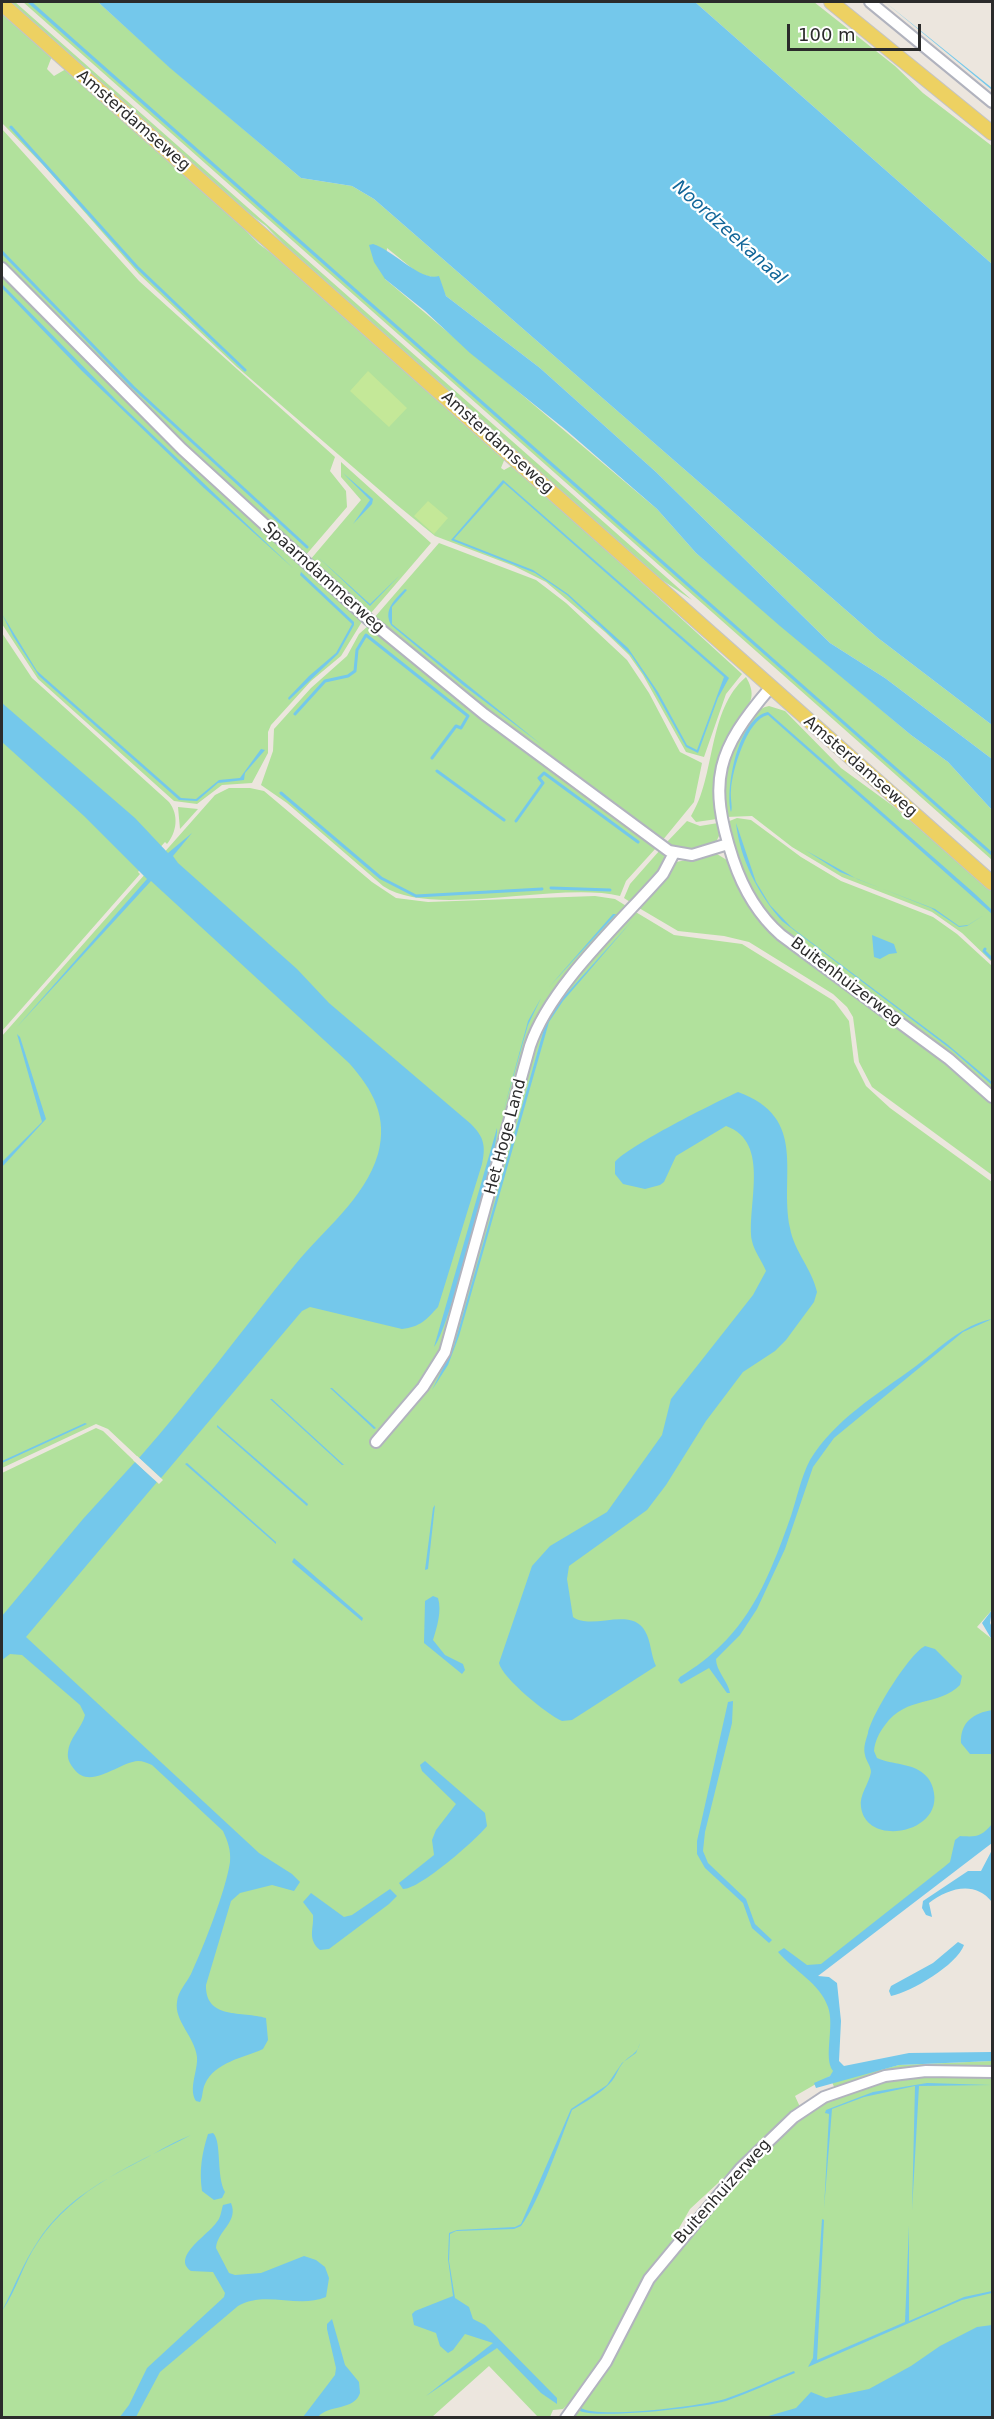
<!DOCTYPE html>
<style>
body{margin:0}
#map{position:relative;width:994px;height:2419px;overflow:hidden;background:#ece6de;font-family:"DejaVu Sans",sans-serif}
canvas{display:block}
.frame{position:absolute;inset:0;border:3px solid #2b2b2b;pointer-events:none}
.scale{position:absolute;left:787px;top:24px;width:134px;height:27px;box-sizing:border-box;border:3px solid #2b2b2b;border-top:0;padding-left:8px;font-size:18px;line-height:21px;white-space:nowrap;color:#2b2b2b;-webkit-text-stroke:4px #fff;paint-order:stroke}
</style>
<div id="map">
<canvas width="994" height="2419"></canvas>
<div class="frame"></div>
<div class="scale">100 m</div>
</div>
<script>
const g = document.querySelector('canvas').getContext('2d');
g.lineJoin = 'round';
function fill(path, color) {
  g.fillStyle = color;
  g.fill(path, 'evenodd');
}
function stroke(path, color, width, dash) {
  g.strokeStyle = color;
  g.lineWidth = width;
  g.lineCap = dash ? 'butt' : 'round';
  g.setLineDash(dash || []);
  g.stroke(path);
}
function write(font, color, halo, rows, align = 'center') {
  g.font = font + ' "DejaVu Sans",sans-serif';
  g.lineWidth = 4.5;
  g.setLineDash([]);
  g.textBaseline = 'middle';
  g.strokeStyle = halo;
  g.fillStyle = color;
  for (const [text, x, y, turn = 0] of rows) {
    g.save();
    g.translate(x, y);
    g.rotate((+turn || 0) * Math.PI / 180);
    g.textAlign = isNaN(turn) ? turn : align;
    if (halo) g.strokeText(text, 0, 0);
    g.fillText(text, 0, 0);
    g.restore();
  }
}
fill(new Path2D(`
 M6,2H15L692,600L653,574L303,264L266,226L228,198Z
 M23,2H98L171,68L301,178L352,186L374,199L878,638L992,725V759L885,678L830,643L656,472L540,368L446,296L436,278L419,274L387,248L385,279L657,509L696,553L911,735L948,762L992,810V860Z
 M695,2H814L895,66L923,93L992,146V264Z
 M2,11L52,56L47,69L54,76L66,69L220,205L259,244L295,271L505,458L501,468L504,470L513,465L742,674L726,694L704,757L686,752L643,675L629,655L605,632L546,582L514,566L435,536L397,505L237,367L139,274L44,166L2,123Z
 M2,129L139,281L335,457L330,471L346,491L347,507L305,556L111,375L2,262Z
 M2,274C115,396 240,507 363,620L341,656L311,681L271,725L268,732V753L252,783L222,785L197,804L174,801L38,679L2,624Z
 M341,462L431,543L371,613L310,560L361,500L341,477Z
 M439,543L536,580L566,603L627,660L649,693L680,752L702,763L694,802L662,841L467,695L374,618Z
 M368,626L656,848L626,881L620,896C557,881 432,919 383,886L287,803L261,785L273,751L274,729L311,688L347,656L359,634Z
 M2,633L32,678L169,802C179,815 177,832 167,844L165,842L138,872L140,874L2,1031Z
 M746,677C750,684 753,691 751,699C748,709 738,718 733,727C716,755 711,787 717,819L696,822L691,816C716,777 707,710 746,677Z
 M769,706L785,711L841,768L893,806L992,891V962L962,933L932,912L842,877L792,847L752,816L726,817C724,807 721,794 722,784C726,761 744,710 769,706Z
 M229,788H250L264,791L372,882L396,898L428,902L595,896L615,899L628,907L555,991L534,1024L436,1375L539,1032L562,993L634,911L674,935L742,944L834,1001L849,1021L854,1062L866,1086L890,1108L992,1182V1610L977,1627L992,1639V1838L812,1975L830,1997L837,2072L795,2096L800,2107L690,2209L613,2343L576,2397L563,2409L553,2410L550,2417H538L489,2366L432,2417H2V1473L96,1428L103,1431L153,1479L157,1475L108,1429L96,1424L2,1468V1036L215,795Z
 M178,807L198,809L180,829Z
 M737,818L751,820L801,857L841,881L933,917L957,934L992,966V1092L769,919L744,878L727,822Z
 M687,821L700,826L718,823L720,834L716,842C702,852 680,853 666,843Z
 M660,850L664,853L665,864L630,902L624,898L630,884Z
 M717,854L730,862L746,900L992,1103V1175L872,1087L859,1062L853,1017L847,1007L833,994L749,942L724,936L678,931L639,908L676,862Z
 M992,2061V2068L934,2067L835,2089L832,2082L899,2065Z
 M908,2075H992V2417L571,2418L655,2275L741,2173L794,2123L816,2106L859,2087Z`), '#b1e19c');
fill(new Path2D(`
 M368,371L407,408L389,427L350,391Z
 M428,501L448,518L434,534L414,516Z`), '#c4e898');
fill(new Path2D(`
 M27,2H32L50,18L992,852V856Z
 M98,2H695L992,264V725L878,638L374,199L352,186L301,178L170,68Z
 M885,2L992,88V90Z
 M373,244C393,250 421,282 439,276L446,296L540,368L656,472L830,643L885,678L992,759V810L948,762L911,735L780,626L696,553L657,509L566,430L470,353L425,311L385,279L374,262L369,245Z
 M2,284L120,404L294,569L204,488L82,371L2,288Z
 M343,473L373,499L372,504L353,524L370,500Z
 M503,480L729,678L718,698L698,753L686,747L653,688L631,655L567,595L535,573L451,540ZM504,483L724,677L697,750L687,745L658,692L628,648L568,594L533,570L454,539Z
 M318,557L370,604L399,576L370,606Z
 M301,572L354,622V625L338,654L289,700L288,698L309,676L336,653L352,624L300,575Z
 M405,589L407,590L392,607V624L542,745L463,685L391,625C383,609 395,600 405,589Z
 M2,614L37,671L181,798L196,799L219,780L240,778L261,749L265,750L245,773L244,780L218,783L197,801L179,800L39,676L13,636Z
 M2,703L135,818L168,853L192,833L173,856L178,863L297,969L329,1003L471,1124C484,1137 486,1146 482,1164L438,1307C426,1320 420,1327 402,1329L310,1307L302,1311L161,1478L139,1458C193,1397 242,1330 294,1266C322,1231 365,1199 378,1154C388,1117 373,1090 349,1063L151,881L16,1028L147,879L84,816L2,742Z
 M768,712L974,893L992,910V914L768,715C747,719 732,771 731,790C730,798 733,808 731,812C725,788 738,718 768,712Z
 M736,823L756,882L770,905L791,927L947,1044L992,1082V1085L952,1050L782,921C758,894 740,859 736,823Z
 M805,850L857,879L935,909L959,926L968,925L984,915L967,926L959,927L931,908L840,872Z
 M613,914H616L549,987Z
 M632,921L563,1001L549,1022L459,1336L448,1365L432,1390L454,1346L544,1029L560,1001Z
 M872,935L894,944L897,953L889,954L880,959L874,957Z
 M541,998L528,1025L501,1120L528,1021Z
 M17,1034L20,1037L46,1119L2,1167V1162L42,1122Z
 M738,1092C809,1118 779,1174 790,1228C794,1251 812,1269 817,1292L814,1302L786,1340L775,1351L743,1372L706,1421L666,1485L647,1510L569,1566L567,1579L573,1617C592,1631 631,1606 645,1631C651,1641 651,1656 656,1666L572,1720L562,1721C548,1715 502,1678 499,1663L532,1566L550,1546L607,1512L662,1435L671,1399L753,1295L766,1271C762,1261 754,1251 752,1241C746,1207 772,1142 726,1126L676,1156L664,1182L660,1185L645,1189L623,1184L615,1174V1162C628,1146 716,1102 738,1092Z
 M497,1128C500,1145 446,1337 434,1347Z
 M992,1319L963,1332L834,1438L813,1467L785,1549L757,1609L740,1635L716,1659C716,1671 728,1681 730,1693H727L709,1668L681,1684L678,1680L680,1677C746,1637 766,1586 791,1516C797,1498 801,1477 810,1460C835,1419 878,1394 916,1366C940,1348 962,1325 992,1319Z
 M330,1388H332L376,1428L374,1429Z
 M270,1399H272L344,1465H342Z
 M85,1423L87,1424L2,1463V1461Z
 M217,1425L308,1504L307,1506L217,1427Z
 M135,1462L157,1482L26,1637L259,1853L292,1874L300,1882L294,1891L272,1885L240,1893L231,1901L206,1985C205,2020 243,2011 266,2018L268,2040L263,2049C243,2058 215,2062 205,2084C202,2090 203,2097 200,2102L196,2101C188,2089 198,2071 197,2057C195,2037 174,2021 177,2002C178,1991 186,1984 191,1974C203,1948 226,1890 230,1862C231,1850 228,1842 223,1831L152,1765C147,1763 143,1761 138,1761C119,1762 90,1791 74,1769C70,1764 67,1759 68,1752C69,1738 82,1728 85,1715L80,1705L22,1655L10,1654L2,1660V1616L83,1519Z
 M187,1463L276,1542V1544L185,1464Z
 M435,1505L428,1569L425,1570L433,1508Z
 M294,1558L363,1618L362,1621L292,1562Z
 M433,1596L438,1598C442,1611 437,1627 433,1640L445,1655L463,1664L465,1670L462,1674L424,1643L425,1601Z
 M992,1610L990,1623L992,1627V1640L982,1623Z
 M925,1646L935,1649L962,1676L960,1685C938,1707 907,1695 885,1725C879,1733 875,1741 874,1751L877,1758C893,1765 912,1763 924,1774C930,1779 933,1786 934,1793C941,1834 866,1847 861,1807C859,1795 869,1784 871,1772C871,1766 866,1761 865,1755C863,1747 866,1740 868,1733C872,1714 909,1654 925,1646Z
 M733,1701L732,1723L705,1832L703,1851L708,1863L746,1899L755,1924L772,1940L769,1943L752,1928L743,1903L705,1868L697,1854V1841L728,1702Z
 M992,1710V1754H970L961,1743C960,1722 974,1713 992,1710Z
 M425,1761L485,1813L487,1826C476,1840 419,1890 403,1889L399,1883L434,1855L432,1840L436,1830L456,1804L422,1771L420,1765Z
 M992,1824V1843L818,1976L829,1977L837,1983L841,2021L839,2061L844,2066L909,2053L992,2052V2061L899,2065L816,2088L814,2083L830,2076L833,2071C823,2058 835,2026 828,2007C820,1983 794,1971 778,1952L784,1948L807,1965L821,1964L944,1867L950,1862L955,1840L960,1836C976,1837 981,1837 992,1824Z
 M992,1850V1902C975,1880 948,1888 929,1903L932,1917L926,1915L922,1908L923,1901L968,1871H981Z
 M390,1889L397,1896L389,1904L329,1949L320,1950C307,1939 314,1929 313,1915L303,1902L311,1893L344,1917L352,1915Z
 M958,1942L964,1945C957,1965 911,1992 891,1996L889,1991L891,1986L933,1963Z
 M640,2043C637,2055 629,2055 622,2064C618,2069 616,2076 612,2081C602,2093 585,2102 572,2110C560,2140 540,2201 521,2226L514,2229L456,2231L450,2234L449,2261L455,2298L469,2307L473,2319L485,2325L557,2398V2404L541,2393L497,2348L426,2396L493,2343L465,2334L453,2350L448,2353L440,2346L436,2333L414,2325L412,2314L415,2311L453,2296L448,2259L449,2233L457,2230L515,2227L521,2224L571,2109L607,2085L622,2063L636,2053Z
 M927,2083L992,2085L919,2086L912,2211L915,2086L864,2097L832,2109L824,2209L829,2114L825,2113L826,2110L873,2092Z
 M213,2133C222,2141 216,2176 225,2192L222,2198L214,2200L202,2191C199,2170 202,2153 208,2134Z
 M191,2135C135,2164 75,2187 38,2242C23,2263 17,2290 2,2311C14,2288 23,2263 38,2241C65,2200 103,2180 146,2158C160,2150 176,2141 191,2135Z
 M231,2203C239,2222 217,2231 216,2248L229,2273L235,2275L261,2273L304,2256L316,2260L325,2267L329,2278L326,2297C298,2309 265,2290 238,2306L160,2372L136,2417L119,2418L129,2405L147,2368L224,2297L225,2293L213,2272L191,2271C171,2257 208,2235 216,2223C221,2218 221,2211 223,2205Z
 M822,2219L824,2220L817,2360L905,2322L909,2225V2321L964,2297L992,2291V2293L962,2300L808,2367L813,2358Z
 M332,2319L345,2365L359,2382L360,2393C354,2411 329,2404 318,2417H303L335,2375L336,2368L327,2329V2324Z
 M992,2325V2417H765L796,2408L811,2392L826,2398L869,2389L911,2366L940,2346L977,2327Z
 M794,2371L795,2373C772,2382 749,2393 726,2401C702,2408 598,2419 580,2411L581,2408C598,2419 702,2406 725,2399C749,2391 771,2380 794,2371Z`), '#74c8eb');
fill(new Path2D(`
 M137,1456L163,1480L159,1484L133,1460Z`), '#ece6de');
stroke(new Path2D(`
 M11,127L137,267L245,370
 M2,252L133,387L307,547
 M295,714L325,681L348,676L355,671L357,650L366,635L468,716L461,728L456,726L432,758
 M437,771L504,820
 M281,793L381,878L416,896L542,889
 M516,821L543,783L539,778L544,773L638,842
 M551,888L610,890
 M985,949L984,951L992,959`), '#74c8eb', 3);
const minor = new Path2D(`
 M870,2L992,102
 M2,268L182,449L368,619L484,714L669,851L692,855L728,844
 M770,688C717,750 707,780 733,859C743,889 757,914 781,935L949,1059L992,1097
 M376,1442L423,1387L445,1352L530,1046C550,986 620,923 663,874L674,853
 M566,2418L606,2362L649,2279L741,2168L794,2117L824,2097L885,2076L926,2071L992,2072`);
const major = new Path2D(`
 M831,2L992,133
 M2,4L992,883`);
stroke(minor, '#b1b3be', 14);
stroke(major, '#c4c4c4', 16);
stroke(minor, '#fff', 10);
stroke(major, '#edd162', 14);
write('16px', '#2b2b2b', '#fff', [
 ["Amsterdamseweg",133,121,41],
 ["Amsterdamseweg",497,443,42],
 ["Spaarndammerweg",323,578,42],
 ["Amsterdamseweg",860,767,41],
 ["Buitenhuizerweg",846,982,37],
 ["Het Hoge Land",506,1137,-75],
 ["Buitenhuizerweg",723,2192,-48]
]);
write('italic 18px', '#169', '#fff', [
 ["Noordzeekanaal",729,233,42]
]);
</script>
